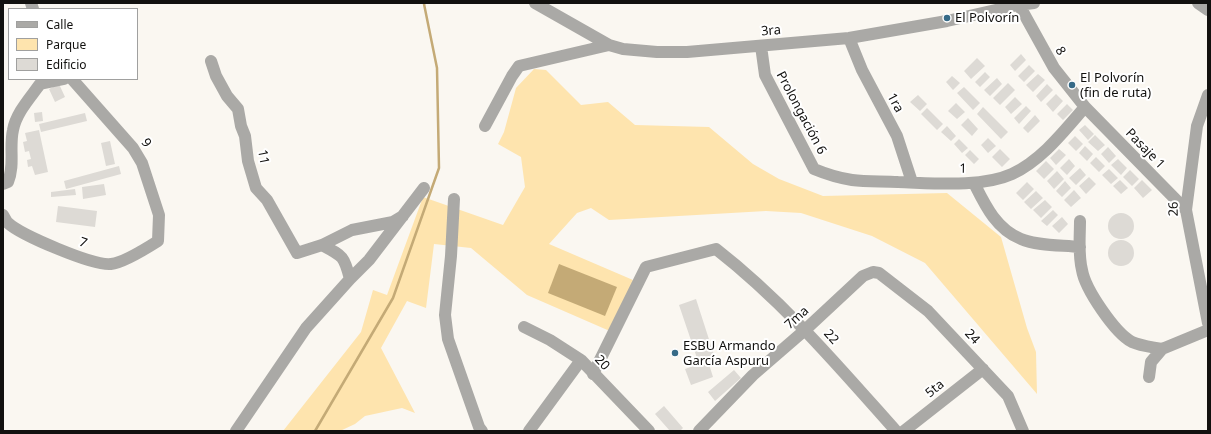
<!DOCTYPE html>
<meta charset="utf-8">
<style>
body{margin:0}
#map{position:relative;width:1211px;height:434px;overflow:hidden;background:#faf7f1;font-family:"Noto Sans",sans-serif}
canvas{display:block}
.frame{position:absolute;inset:0;border:4px solid #12110f;pointer-events:none}
.legend{position:absolute;left:8px;top:8px;width:130px;height:72px;box-sizing:border-box;background:#fff;border:1px solid #a0a09f;margin:0;padding:5px 7px;list-style:none;font-size:12px;color:#12110f}
.legend li{display:flex;align-items:center;gap:8px;height:20px}
.legend b{width:20px;border:1px solid #a0a09f}
</style>
<div id="map">
<canvas width="1211" height="434"></canvas>
<div class="frame"></div>
<ul class="legend">
<li><b style="height:5px;background:#aaa9a6"></b>Calle</li>
<li><b style="height:11px;background:#fee4ae"></b>Parque</li>
<li><b style="height:11px;background:#dddad5"></b>Edificio</li>
</ul>
</div>
<script>
const g = document.querySelector('canvas').getContext('2d');
g.lineJoin = 'round';
function fill(path, color) {
  g.fillStyle = color;
  g.fill(path, 'evenodd');
}
function stroke(path, color, width, dash) {
  g.strokeStyle = color;
  g.lineWidth = width;
  g.lineCap = dash ? 'butt' : 'round';
  g.setLineDash(dash || []);
  g.stroke(path);
}
function write(font, color, halo, rows, align = 'center') {
  g.font = font + ' "Noto Sans",sans-serif';
  g.lineWidth = 4;
  g.setLineDash([]);
  g.textBaseline = 'middle';
  g.strokeStyle = halo;
  g.fillStyle = color;
  for (const [text, x, y, turn = 0] of rows) {
    g.save();
    g.translate(x, y);
    g.rotate((+turn || 0) * Math.PI / 180);
    g.textAlign = isNaN(turn) ? turn : align;
    if (halo) g.strokeText(text, 0, 0);
    g.fillText(text, 0, 0);
    g.restore();
  }
}
fill(new Path2D(`
 M534,69L546,70L581,105L608,102L635,125L709,127L753,164L779,179L823,196L947,193L1001,237L1027,328L1036,352L1037,394L925,263L872,236L801,213L766,211L609,220L591,208L577,213L549,244L633,280L612,332L527,295L471,248L434,244L426,308L407,301L381,348L415,413L402,408L365,416L355,424L340,431H283L361,332L373,290L387,295L423,197L503,225L525,187L521,157L498,144L504,132L516,88Z`), '#fee4ae');
fill(new Path2D(`
 M559,264L617,287L605,316L548,293Z`), '#c4aa76');
stroke(new Path2D(`
 M315,431L393,298L439,168L437,68L424,4L425,3`), '#c4aa76', 2.5);
fill(new Path2D(`
 M1021,54L1026,60L1015,71L1010,65Z
 M977,58L985,66L971,79L964,71Z
 M1029,65L1035,71L1024,82L1018,76Z
 M985,72L990,77L980,87L975,82Z
 M1038,74L1045,80L1033,92L1026,85Z
 M952,76L960,83L953,90L946,82Z
 M997,78L1002,84L990,96L984,90Z
 M1008,83L1015,90L1000,105L993,98Z
 M59,84L65,97L55,102L49,89Z
 M1047,84L1053,90L1041,102L1036,96Z
 M964,87L980,103L973,110L957,93Z
 M1056,94L1063,101L1053,112L1046,104Z
 M918,95L927,104L920,111L910,102Z
 M1015,97L1022,104L1011,114L1005,107Z
 M956,103L965,112L957,119L948,111Z
 M1067,104L1073,110L1063,120L1057,114Z
 M1026,106L1031,111L1019,124L1014,118Z
 M983,107L1008,132L1001,139L977,114Z
 M927,108L943,124L937,130L921,114Z
 M42,112L43,121L35,122L34,113Z
 M85,113L87,121L41,132L39,124Z
 M1035,115L1040,121L1028,133L1023,128Z
 M968,118L978,129L972,136L961,125Z
 M1085,125L1094,134L1088,140L1079,130Z
 M947,126L956,136L951,141L941,132Z
 M39,130L48,172L35,175L32,166L28,167L27,160L31,159L29,151L25,152L23,142L27,141L25,133Z
 M1095,135L1105,145L1098,151L1088,142Z
 M1075,136L1083,144L1076,151L1068,143Z
 M988,138L996,146L988,153L981,145Z
 M959,139L968,148L962,153L954,144Z
 M110,141L115,164L106,166L101,143Z
 M1085,146L1093,154L1087,161L1079,153Z
 M1108,147L1116,156L1109,163L1101,154Z
 M1000,149L1010,159L1002,167L992,157Z
 M1059,149L1066,155L1056,165L1050,158Z
 M970,150L979,159L974,164L965,155Z
 M1096,157L1105,166L1099,172L1090,163Z
 M1069,159L1075,166L1067,175L1060,168Z
 M1118,159L1127,168L1121,175L1111,165Z
 M1046,161L1054,169L1044,179L1036,171Z
 M119,166L121,174L66,189L64,181Z
 M1080,168L1086,175L1076,185L1069,178Z
 M1109,169L1118,178L1111,184L1102,175Z
 M1130,170L1139,179L1132,186L1123,177Z
 M1057,171L1064,179L1054,189L1047,181Z
 M1089,177L1096,184L1086,194L1079,186Z
 M1120,180L1128,188L1121,194L1113,186Z
 M1142,180L1152,190L1143,198L1134,188Z
 M1065,181L1071,188L1062,197L1056,191Z
 M1027,182L1034,189L1023,200L1016,193Z
 M104,184L106,195L83,199L82,187Z
 M75,189L76,195L51,197V192Z
 M1074,190L1081,198L1071,207L1064,200Z
 M1036,191L1043,198L1031,209L1024,202Z
 M1045,200L1052,207L1041,218L1033,210Z
 M58,206L97,211L95,227L56,222Z
 M1053,210L1058,215L1047,226L1041,221Z
 M1108 226a13 13 0 1 1 26 0a13 13 0 1 1-26 0Z
 M1062,217L1068,224L1059,233L1052,226Z
 M1108 253a13 13 0 1 1 26 0a13 13 0 1 1-26 0Z
 M696,299L715,358L708,361L713,377L691,385L685,369L699,364L679,305Z
 M734,370L741,378L715,401L708,392Z
 M664,406L683,428L680,431H670L655,414Z`), '#dddad5');
stroke(new Path2D(`
 M31,3L33,9
 M535,3L609,45L623,49L657,52H687L849,38L947,21L1018,5L1034,3
 M1018,3L1054,68L1085,107L1186,210
 M1198,3L1208,10
 M849,38L862,70L897,136L912,182
 M761,46L765,75L814,169C826,174 839,178 852,180C867,182 883,181 898,182C932,183 981,188 1012,174C1042,160 1064,131 1085,107
 M211,61L216,76L227,96L238,109L241,126L245,136L248,161L256,188L267,200L297,253L322,245L352,230L393,222L403,216
 M1208,95L1197,126L1186,210L1208,323
 M485,126L512,76L519,66L609,45
 M974,183C985,205 996,229 1021,239C1037,246 1062,245 1080,247
 M3,184L8,182C15,165 9,148 13,130C16,113 30,98 40,84L64,79
 M454,199L451,256L445,315L448,339L479,427L482,431
 M3,215C5,218 6,221 8,223C21,235 93,266 111,264C123,263 147,248 158,241L159,215L142,163L133,148L72,79
 M1080,221C1080,237 1078,254 1082,270C1085,289 1115,333 1132,342C1141,346 1152,347 1162,349
 M350,279L369,260L424,188
 M524,327L550,340L581,360L649,431
 M593,374L646,267L716,249C784,302 839,367 896,431
 M1149,377L1151,362L1162,349L1208,330
 M236,431L306,328L350,279C344,256 343,256 322,245
 M529,431L581,360
 M699,431L753,375L805,330L863,276L873,272L879,273L928,311L1008,396L1023,431
 M904,431L983,369`), '#aaa9a6', 12);
for (const [x, y, r, color] of [
 [947,18,4,"#366a87"],
 [1072,85,4,"#366a87"],
 [675,353,4,"#366a87"]
]) {
  const dot = new Path2D();
  dot.arc(x, y, r, 0, 2 * Math.PI);
  g.fillStyle = color;
  g.fill(dot);
  stroke(dot, '#fff', 1.5);
}
write('13px', '#12110f', '#fff', [
 ["El Polvorín",955,18],
 ["El Polvorín",1080,78],
 ["(fin de ruta)",1080,93],
 ["ESBU Armando",683,346],
 ["García Aspuru",683,361]
], 'left');
write('13px', '#12110f', '#fff', [
 ["3ra",771,31,-5],
 ["8",1060,51,60],
 ["1ra",895,103,62],
 ["Prolongación 6",801,113,62],
 ["9",146,143,54],
 ["Pasaje 1",1145,149,46],
 ["11",263,157,79],
 ["1",963,169,1],
 ["26",1174,209,-91],
 ["7",83,243,20],
 ["7ma",797,318,-42],
 ["22",831,337,48],
 ["24",972,337,47],
 ["20",602,363,47],
 ["5ta",935,389,-39]
]);
</script>
